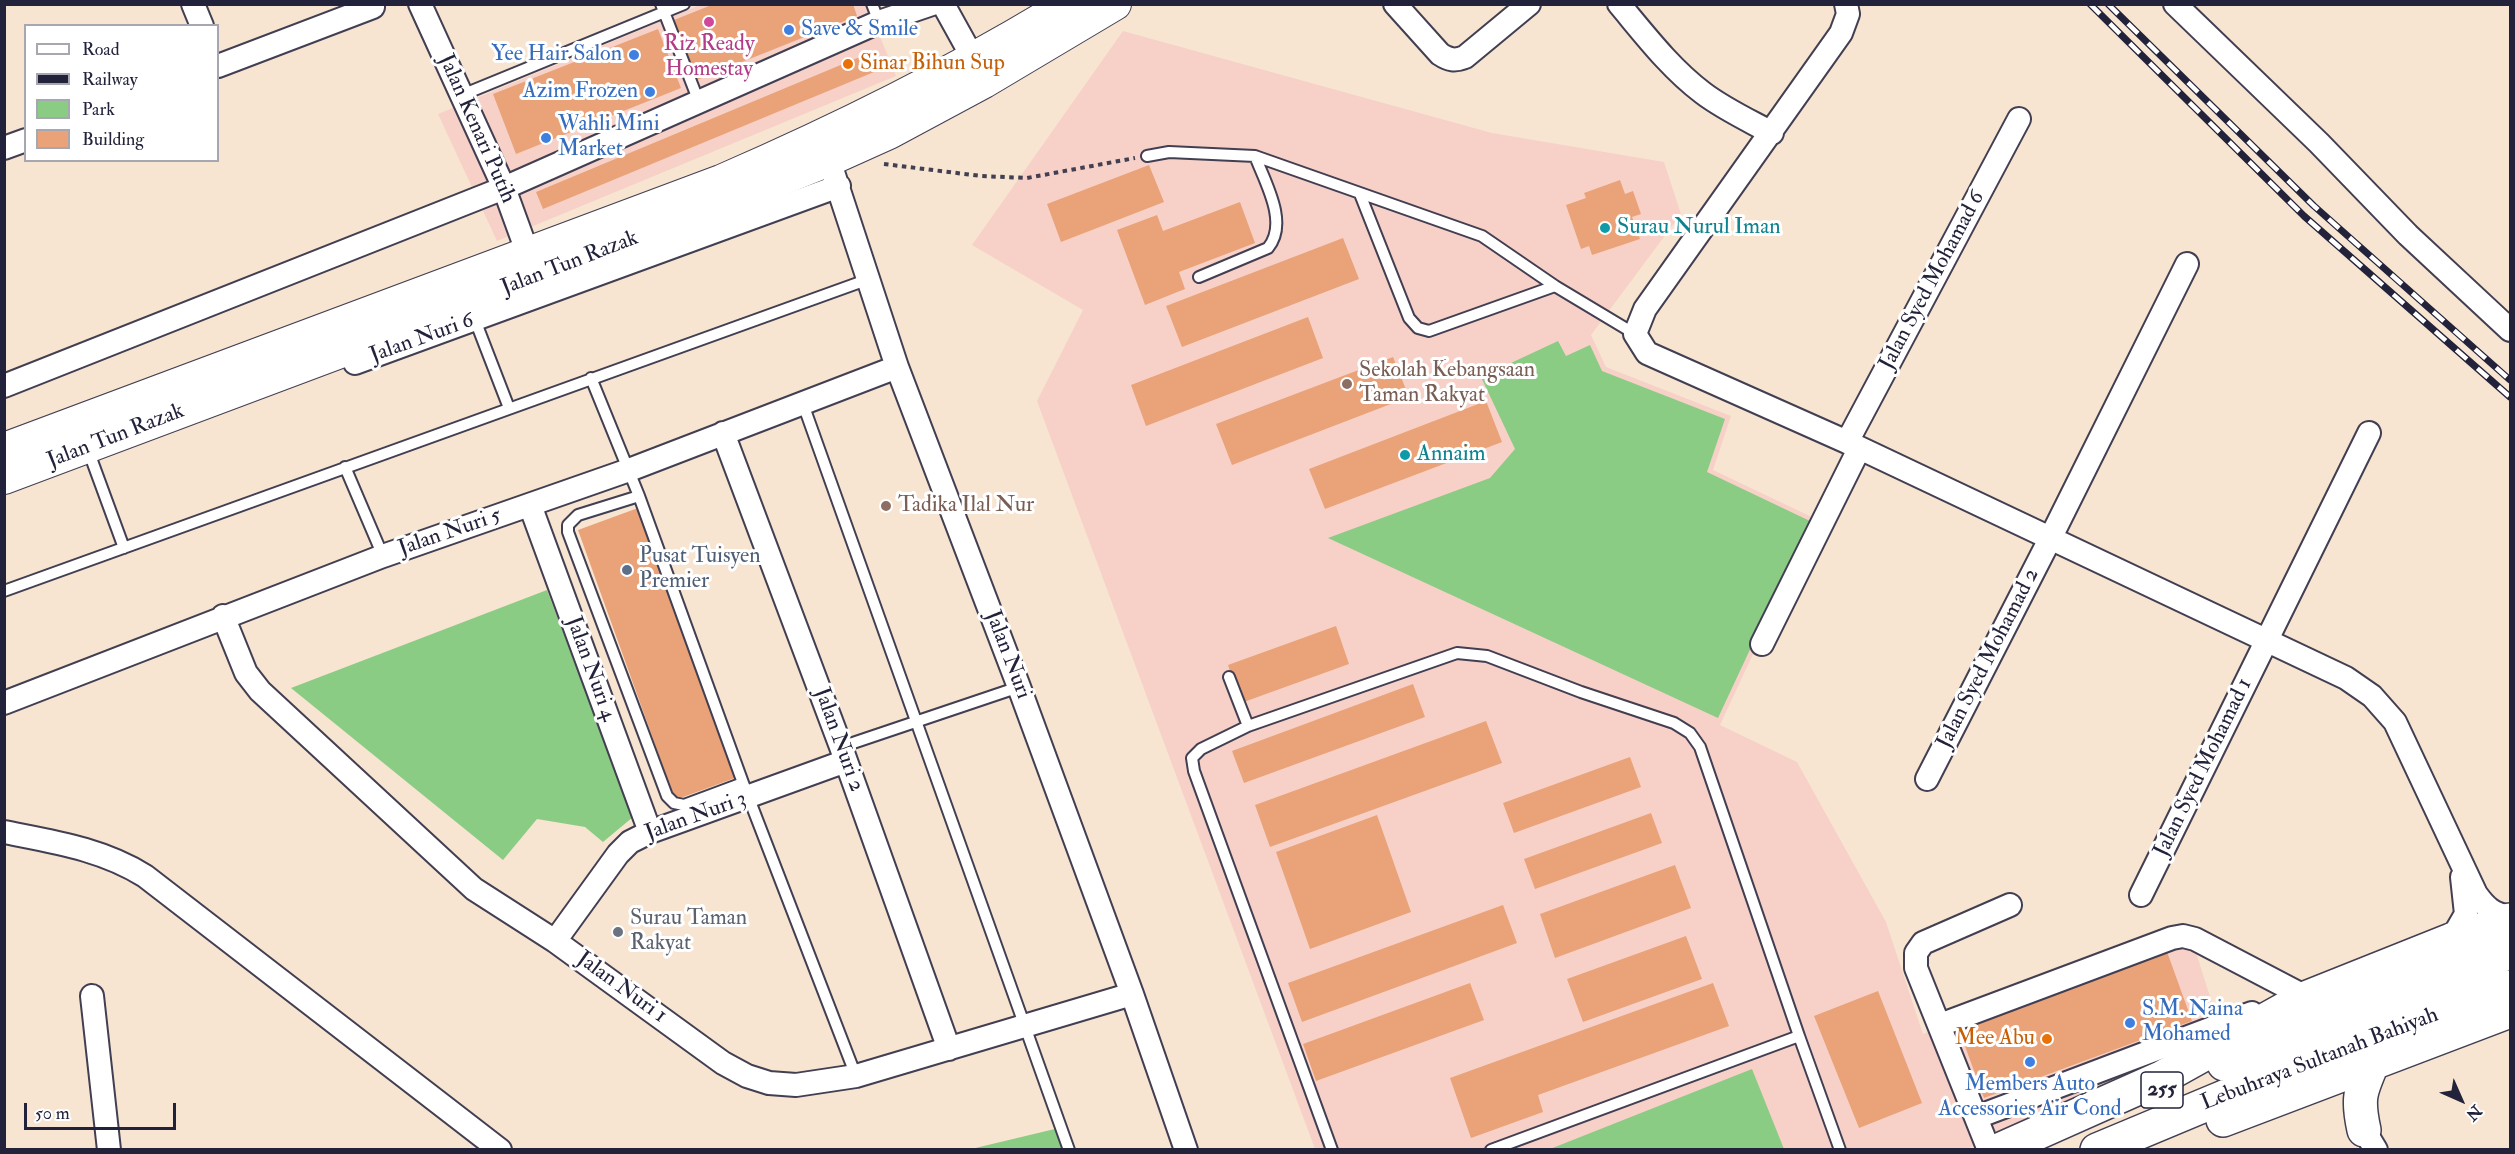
<!DOCTYPE html>
<style>
body{margin:0}
#map{position:relative;width:2515px;height:1154px;overflow:hidden;background:#f7e5d1;font-family:"IM FELL Double Pica",serif}
canvas{display:block}
.frame{position:absolute;inset:0;border:6px solid #22223b;pointer-events:none}
.legend{position:absolute;left:24px;top:24px;width:195px;height:138px;box-sizing:border-box;background:#fff;border:2px solid #a7a7b1;margin:0;padding:8px 10px;list-style:none;font-size:18px;color:#22223b}
.legend li{display:flex;align-items:center;gap:12px;height:30px}
.legend b{width:30px;border:2px solid #a7a7b1}
.north{position:absolute;left:2431px;top:1070px;width:60px;height:60px;-webkit-text-stroke:4px #fff;paint-order:stroke;rotate:135deg;font-size:16px;font-weight:700;line-height:24px;text-align:center;color:#22223b}
.north::after{content:'';display:block;margin:auto;width:21px;height:27px;background:#22223b;clip-path:polygon(50% 0,100% 100%,50% 72%,0 100%)}
.scale{position:absolute;left:24px;top:1103px;width:152px;height:27px;box-sizing:border-box;border:3px solid #22223b;border-top:0;padding-left:8px;font-size:18px;line-height:21px;white-space:nowrap;color:#22223b;-webkit-text-stroke:4px #fff;paint-order:stroke}
</style>
<div id="map">
<canvas width="2515" height="1154"></canvas>
<div class="frame"></div>
<ul class="legend">
<li><b style="height:8px;background:#fff"></b>Road</li>
<li><b style="height:8px;background:#22223b"></b>Railway</li>
<li><b style="height:16px;background:#8acc84"></b>Park</li>
<li><b style="height:16px;background:#eaa278"></b>Building</li>
</ul>
<div class="north">N</div>
<div class="scale">50 m</div>
</div>
<script>
const g = document.querySelector('canvas').getContext('2d');
g.lineJoin = 'round';
function fill(path, color) {
  g.fillStyle = color;
  g.fill(path, 'evenodd');
}
function stroke(path, color, width, dash) {
  g.strokeStyle = color;
  g.lineWidth = width;
  g.lineCap = dash ? 'butt' : 'round';
  g.setLineDash(dash || []);
  g.stroke(path);
}
function write(font, color, halo, rows, align = 'center') {
  g.font = font + ' "IM FELL Double Pica",serif';
  g.lineWidth = 6;
  g.setLineDash([]);
  g.textBaseline = 'middle';
  g.strokeStyle = halo;
  g.fillStyle = color;
  for (const [text, x, y, turn = 0] of rows) {
    g.save();
    g.translate(x, y);
    g.rotate((+turn || 0) * Math.PI / 180);
    g.textAlign = isNaN(turn) ? turn : align;
    if (halo) g.strokeText(text, 0, 0);
    g.fillText(text, 0, 0);
    g.restore();
  }
}
fill(new Path2D(`
 M700,5H867L896,76L497,241L438,114Z
 M1123,31L1492,133L1664,162L1681,214L1591,335L1606,367L1731,416L1713,470L1816,519L1720,725L1797,762L1886,922L1923,1034L2190,933L2222,1035L1967,1149H1315L1037,401L1083,310L972,245Z`), '#f7d1c8');
fill(new Path2D(`
 M1558,341L1566,356L1590,345L1602,371L1725,419L1707,472L1810,521L1718,718L1328,538L1490,478L1515,449L1481,377Z
 M547,590L633,817L603,842L585,827L537,819L503,860L291,688Z
 M1752,1069L1784,1149H1550Z
 M1059,1128L1066,1150H967Z`), '#8acc84');
fill(new Path2D(`
 M714,4H853L857,16L692,82L669,22Z
 M658,29L681,88L516,154L493,94Z
 M867,54L874,72L543,209L536,192Z
 M1149,165L1164,202L1061,242L1047,204Z
 M1620,180L1625,194L1633,191L1641,214L1632,217L1640,239L1592,255L1589,246L1581,249L1566,205L1586,198L1584,193Z
 M1240,202L1255,243L1179,272L1185,289L1145,305L1117,230L1157,215L1163,231Z
 M1343,238L1359,279L1182,347L1166,306Z
 M1308,317L1323,358L1146,426L1131,385Z
 M1393,357L1409,397L1232,465L1216,424Z
 M1486,401L1502,442L1325,509L1309,469Z
 M638,508L735,778L675,800L578,530Z
 M1336,626L1349,664L1241,703L1228,665Z
 M1413,684L1425,717L1244,783L1232,751Z
 M1486,721L1502,763L1270,847L1255,805Z
 M1630,757L1641,787L1514,833L1503,803Z
 M1651,813L1662,843L1535,889L1524,859Z
 M1377,815L1411,912L1310,949L1276,852Z
 M1675,865L1691,908L1555,958L1540,914Z
 M1503,905L1517,943L1302,1022L1288,983Z
 M1686,936L1702,979L1583,1022L1567,979Z
 M2166,949L2192,1021L1984,1098L1958,1027Z
 M1470,983L1484,1020L1316,1081L1303,1044Z
 M1713,983L1729,1026L1538,1095L1543,1112L1471,1138L1450,1078Z
 M1878,991L1922,1103L1859,1128L1814,1016Z`), '#eaa278');
const lane = new Path2D(`
 M661,4L699,102
 M872,4L879,22
 M462,95L684,4
 M1147,156L1169,152L1255,156L1482,236L1555,286L1635,334
 M1360,194L1409,318L1418,328L1429,331L1555,286
 M1199,277L1268,248C1289,223 1265,182 1255,156
 M475,320L509,408
 M591,378L639,496L578,515L568,525V532L667,796L674,803L684,805L743,783
 M803,404L1069,1150
 M91,458L124,548
 M345,467L383,556
 M639,496L743,783L856,1076
 M4,591L869,279
 M1229,677L1248,726
 M841,747L1019,687
 M1332,1150L1194,771L1192,758L1201,749L1248,726L1457,653L1487,656L1581,692L1674,723L1690,733L1700,747L1799,1036
 M1491,1150L1799,1036L1840,1150`);
const street = new Path2D(`
 M193,4L202,26
 M420,4L504,188L528,254
 M943,4L974,60
 M1395,4L1440,54C1449,60 1455,61 1465,57L1529,4
 M1619,4C1645,35 1670,68 1703,93C1724,109 1748,120 1772,133
 M1846,4L1848,14L1841,33L1645,309L1635,334L1647,353L1847,442L2346,678L2372,696L2395,722L2476,894C2486,908 2493,914 2510,917
 M2175,4L2319,143L2408,235L2510,330
 M218,66L373,7
 M4,148L26,140
 M829,160L897,367L1019,687L1132,994L1186,1150
 M355,363L839,186
 M4,386L504,188L879,22L932,4
 M723,433L841,747L949,1049
 M1847,442L2019,119
 M530,505L650,832
 M223,616L246,673L260,691L474,889L555,941L723,1063L747,1076L769,1083L796,1085L856,1076L1132,994
 M1762,644L1859,449
 M4,703L383,556L629,470L897,367
 M1927,779L2050,539L2187,264
 M4,832C54,842 102,849 145,876L500,1150
 M2141,895L2369,433
 M2451,940L2466,914L2462,877
 M555,941L618,854L630,842L650,832L846,761
 M92,996L109,1150
 M1940,1025L2172,938L2183,936L2195,939L2302,995L2303,999
 M1977,1117L2252,1013
 M2364,1130L2376,1150
 M1989,1150L1916,968V953L1923,943L2010,905`);
const secondary = new Path2D(`
 M4,449L721,181C841,129 956,72 1067,4
 M4,478L540,277L829,160L889,133L984,82L1115,4`);
const primary = new Path2D(`
 M2224,1064L2302,1031L2510,952
 M2223,1120L2510,1011
 M2364,1130C2357,1098 2360,1092 2373,1062
 M1999,1150L2163,1077L2303,999L2451,940L2510,920
 M2097,1150L2315,1059L2510,987`);
stroke(lane, '#423f52', 14);
stroke(street, '#423f52', 26);
stroke(secondary, '#423f52', 34);
stroke(primary, '#423f52', 36);
stroke(new Path2D(`
 M884,164L981,176L1027,178L1135,158`), '#423f52', 4, [4.5, 4.5]);
stroke(lane, '#fff', 10);
stroke(street, '#fff', 22);
stroke(secondary, '#fff', 32);
stroke(primary, '#fff', 33);
const rail = new Path2D(`
 M2090,4L2304,216L2510,397
 M2108,4L2314,206L2510,380`);
stroke(rail, '#22223b', 7);
stroke(rail, '#fff', 4.5, [14]);
for (const [x, y, r, color] of [
 [709,22,6,"#d1479c"],
 [789,30,6,"#3f7fe0"],
 [634,55,6,"#3f7fe0"],
 [848,64,6,"#e8710a"],
 [650,92,6,"#3f7fe0"],
 [546,138,6,"#3f7fe0"],
 [1605,228,6,"#0f9aa8"],
 [1347,384,6,"#8d6e63"],
 [1405,455,6,"#0f9aa8"],
 [886,506,6,"#8d6e63"],
 [627,570,6,"#5c6f8a"],
 [618,932,6,"#6b7280"],
 [2130,1023,6,"#3f7fe0"],
 [2047,1039,6,"#e8710a"],
 [2030,1062,6,"#3f7fe0"]
]) {
  const dot = new Path2D();
  dot.arc(x, y, r, 0, 2 * Math.PI);
  g.fillStyle = color;
  g.fill(dot);
  stroke(dot, '#fff', 2);
}
for (const [x, y, w] of [
 [2162,1090,42]
]) {
  const box = new Path2D();
  box.roundRect(x - w / 2, y - 18, w, 36, 4.5);
  g.fillStyle = '#fff';
  g.fill(box);
  stroke(box, '#22223b', 1.5);
}
write('bold 21px', '#22223b', null, [
 ["255",2162,1090]
]);
write('22px', '#366cbe', '#fff', [
 ["Save & Smile",801,30],
 ["Yee Hair Salon",622,55,"right"],
 ["Azim Frozen",638,92,"right"],
 ["Wahli Mini",558,125],
 ["Market",558,150],
 ["S.M. Naina",2142,1010],
 ["Mohamed",2142,1035],
 ["Members Auto",2030,1085,"center"],
 ["Accessories Air Cond",2030,1110,"center"]
], 'left');
write('22px', '#b23c85', '#fff', [
 ["Riz Ready",709,45],
 ["Homestay",709,70]
]);
write('22px', '#c56008', '#fff', [
 ["Sinar Bihun Sup",860,64],
 ["Mee Abu",2035,1039,"right"]
], 'left');
write('22px', '#22223b', '#fff', [
 ["Jalan Kenari Putih",476,129,66],
 ["Jalan Tun Razak",570,264,-21],
 ["Jalan Syed Mohamad 6",1933,281,-62],
 ["Jalan Nuri 6",422,339,-20],
 ["Jalan Tun Razak",116,437,-21],
 ["Jalan Nuri 5",450,533,-19],
 ["Jalan Nuri",1007,655,69],
 ["Jalan Syed Mohamad 2",1989,659,-63],
 ["Jalan Nuri 4",590,669,70],
 ["Jalan Nuri 2",838,740,70],
 ["Jalan Syed Mohamad 1",2204,768,-64],
 ["Jalan Nuri 3",696,817,-20],
 ["Jalan Nuri 1",621,988,36],
 ["Lebuhraya Sultanah Bahiyah",2320,1060,-21]
]);
write('22px', '#0d838f', '#fff', [
 ["Surau Nurul Iman",1617,228],
 ["Annaim",1417,455]
], 'left');
write('22px', '#785e54', '#fff', [
 ["Sekolah Kebangsaan",1359,371],
 ["Taman Rakyat",1359,396],
 ["Tadika Ilal Nur",898,506]
], 'left');
write('22px', '#4e5e75', '#fff', [
 ["Pusat Tuisyen",639,557],
 ["Premier",639,582]
], 'left');
write('22px', '#5b616d', '#fff', [
 ["Surau Taman",630,919],
 ["Rakyat",630,944]
], 'left');
</script>
